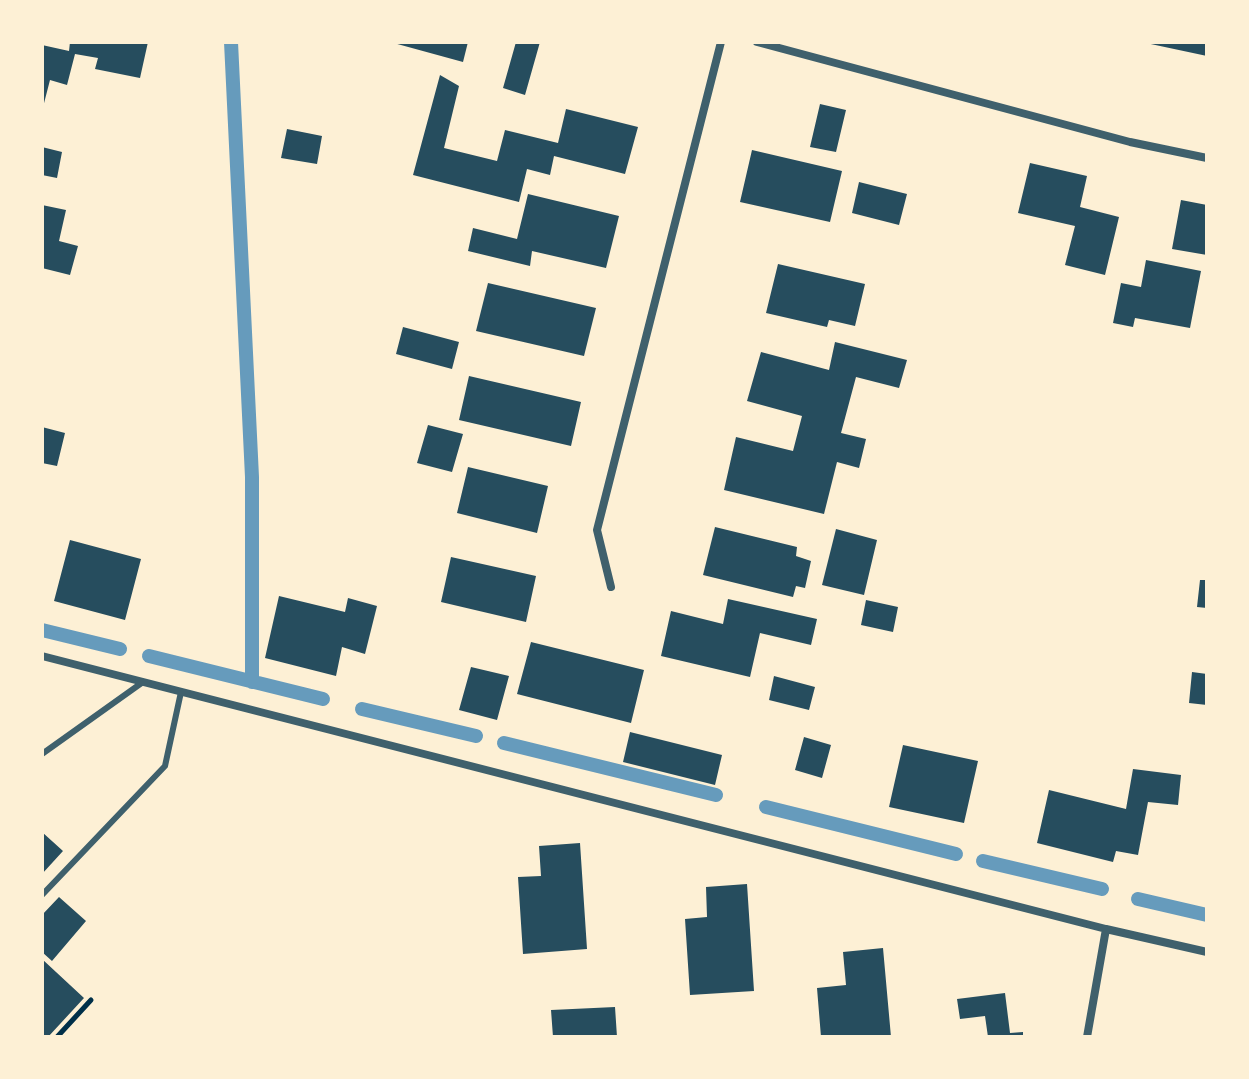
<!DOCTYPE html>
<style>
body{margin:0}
#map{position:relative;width:1249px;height:1079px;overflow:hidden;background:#fdf0d5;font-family:Commissioner,sans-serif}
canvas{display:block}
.frame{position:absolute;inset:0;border:44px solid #fdf0d5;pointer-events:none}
</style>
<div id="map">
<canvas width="1249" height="1079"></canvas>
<div class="frame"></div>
</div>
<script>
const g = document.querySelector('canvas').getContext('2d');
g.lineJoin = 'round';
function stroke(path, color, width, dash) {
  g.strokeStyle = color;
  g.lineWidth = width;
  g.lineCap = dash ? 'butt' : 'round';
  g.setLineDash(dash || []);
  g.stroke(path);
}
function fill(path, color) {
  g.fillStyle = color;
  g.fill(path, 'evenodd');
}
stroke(new Path2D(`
 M231,42L252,477V682
 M42,630L120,649
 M149,656L323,699
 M362,709L476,736
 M504,743L716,795
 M766,807L956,854
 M983,861L1102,889
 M1138,899L1207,915`), '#669bbc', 14);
fill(new Path2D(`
 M70,42H148L140,78L95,69L98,58L75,54L67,85L50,80L42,111V45L69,51Z
 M390,42H468L463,62Z
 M516,42H540L525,95L503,88Z
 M1147,42H1207V56L1146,43Z
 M440,75L459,86L444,148L497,161L505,130L558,143L566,109L638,127L625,174L554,156L550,175L527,169L519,202L413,175Z
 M820,104L846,110L836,152L810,147Z
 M287,129L322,136L317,164L281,158Z
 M42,147L62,152L57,178L42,175Z
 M752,150L842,171L830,222L740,202Z
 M1030,163L1087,176L1080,207L1119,217L1105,275L1065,265L1075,226L1018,213Z
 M859,182L907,194L899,225L852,213Z
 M528,194L619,216L606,268L532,251L530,266L468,251L473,228L517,239Z
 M1181,200L1207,205V255L1172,249Z
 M42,205L66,210L59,241L78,246L70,275L42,268Z
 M1146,260L1201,271L1190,328L1135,318L1133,327L1113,323L1121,283L1141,287Z
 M778,264L865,284L855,326L829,320L827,327L766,313Z
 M488,283L596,308L584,356L476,331Z
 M403,327L459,342L452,369L396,354Z
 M835,342L907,360L899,388L856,377L841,433L866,439L859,468L837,462L824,514L724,490L736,437L793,451L802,416L747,401L761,352L829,370Z
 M469,376L581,402L571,446L459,420Z
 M428,425L463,434L452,472L417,463Z
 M42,427L65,433L57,466L42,463Z
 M468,467L548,486L537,533L457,513Z
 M715,527L797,547L796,556L811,561L805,588L796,586L793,597L703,575Z
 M836,529L877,540L864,595L822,585Z
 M70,540L141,559L125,620L54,601Z
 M451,557L536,576L526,622L441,602Z
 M1200,580H1207V608L1197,607Z
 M279,596L345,612L348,598L377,606L365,654L342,647L336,676L265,658Z
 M728,599L817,619L811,645L760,633L750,677L661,656L671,611L723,624Z
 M866,600L898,607L893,632L861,625Z
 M531,642L644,670L631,723L517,694Z
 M471,667L509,676L497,720L459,710Z
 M1192,672L1207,674V705L1189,703Z
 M774,676L815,687L809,710L769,700Z
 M630,732L722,755L715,785L623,762Z
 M804,737L831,745L822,778L795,770Z
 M903,745L978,761L964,823L889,807Z
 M1133,769L1181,775L1178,805L1148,802L1138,855L1116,851L1113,862L1037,843L1049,790L1126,809Z
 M42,832L63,851L42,874Z
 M580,843L587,949L523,954L518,877L541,876L539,846Z
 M747,884L754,991L690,995L685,919L707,917L706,887Z
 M59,897L86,921L52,961L42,952V915Z
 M883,948L891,1037H821L817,988L846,985L843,952Z
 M42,959L84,998L48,1037H42Z
 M1005,993L1010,1033L1023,1032V1037H988L985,1016L960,1019L957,999Z
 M615,1007L617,1037H553L551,1010Z`), '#264d5e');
stroke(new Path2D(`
 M57,1037L91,1000`), '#003049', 5);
stroke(new Path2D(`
 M42,754L143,682
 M42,895L165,766L181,692`), '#3f606c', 6);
stroke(new Path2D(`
 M757,42L1130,142L1207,158
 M611,587L597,530L721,42
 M42,656L1106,929L1207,952
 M1087,1037L1106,929`), '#3f606c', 8);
</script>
